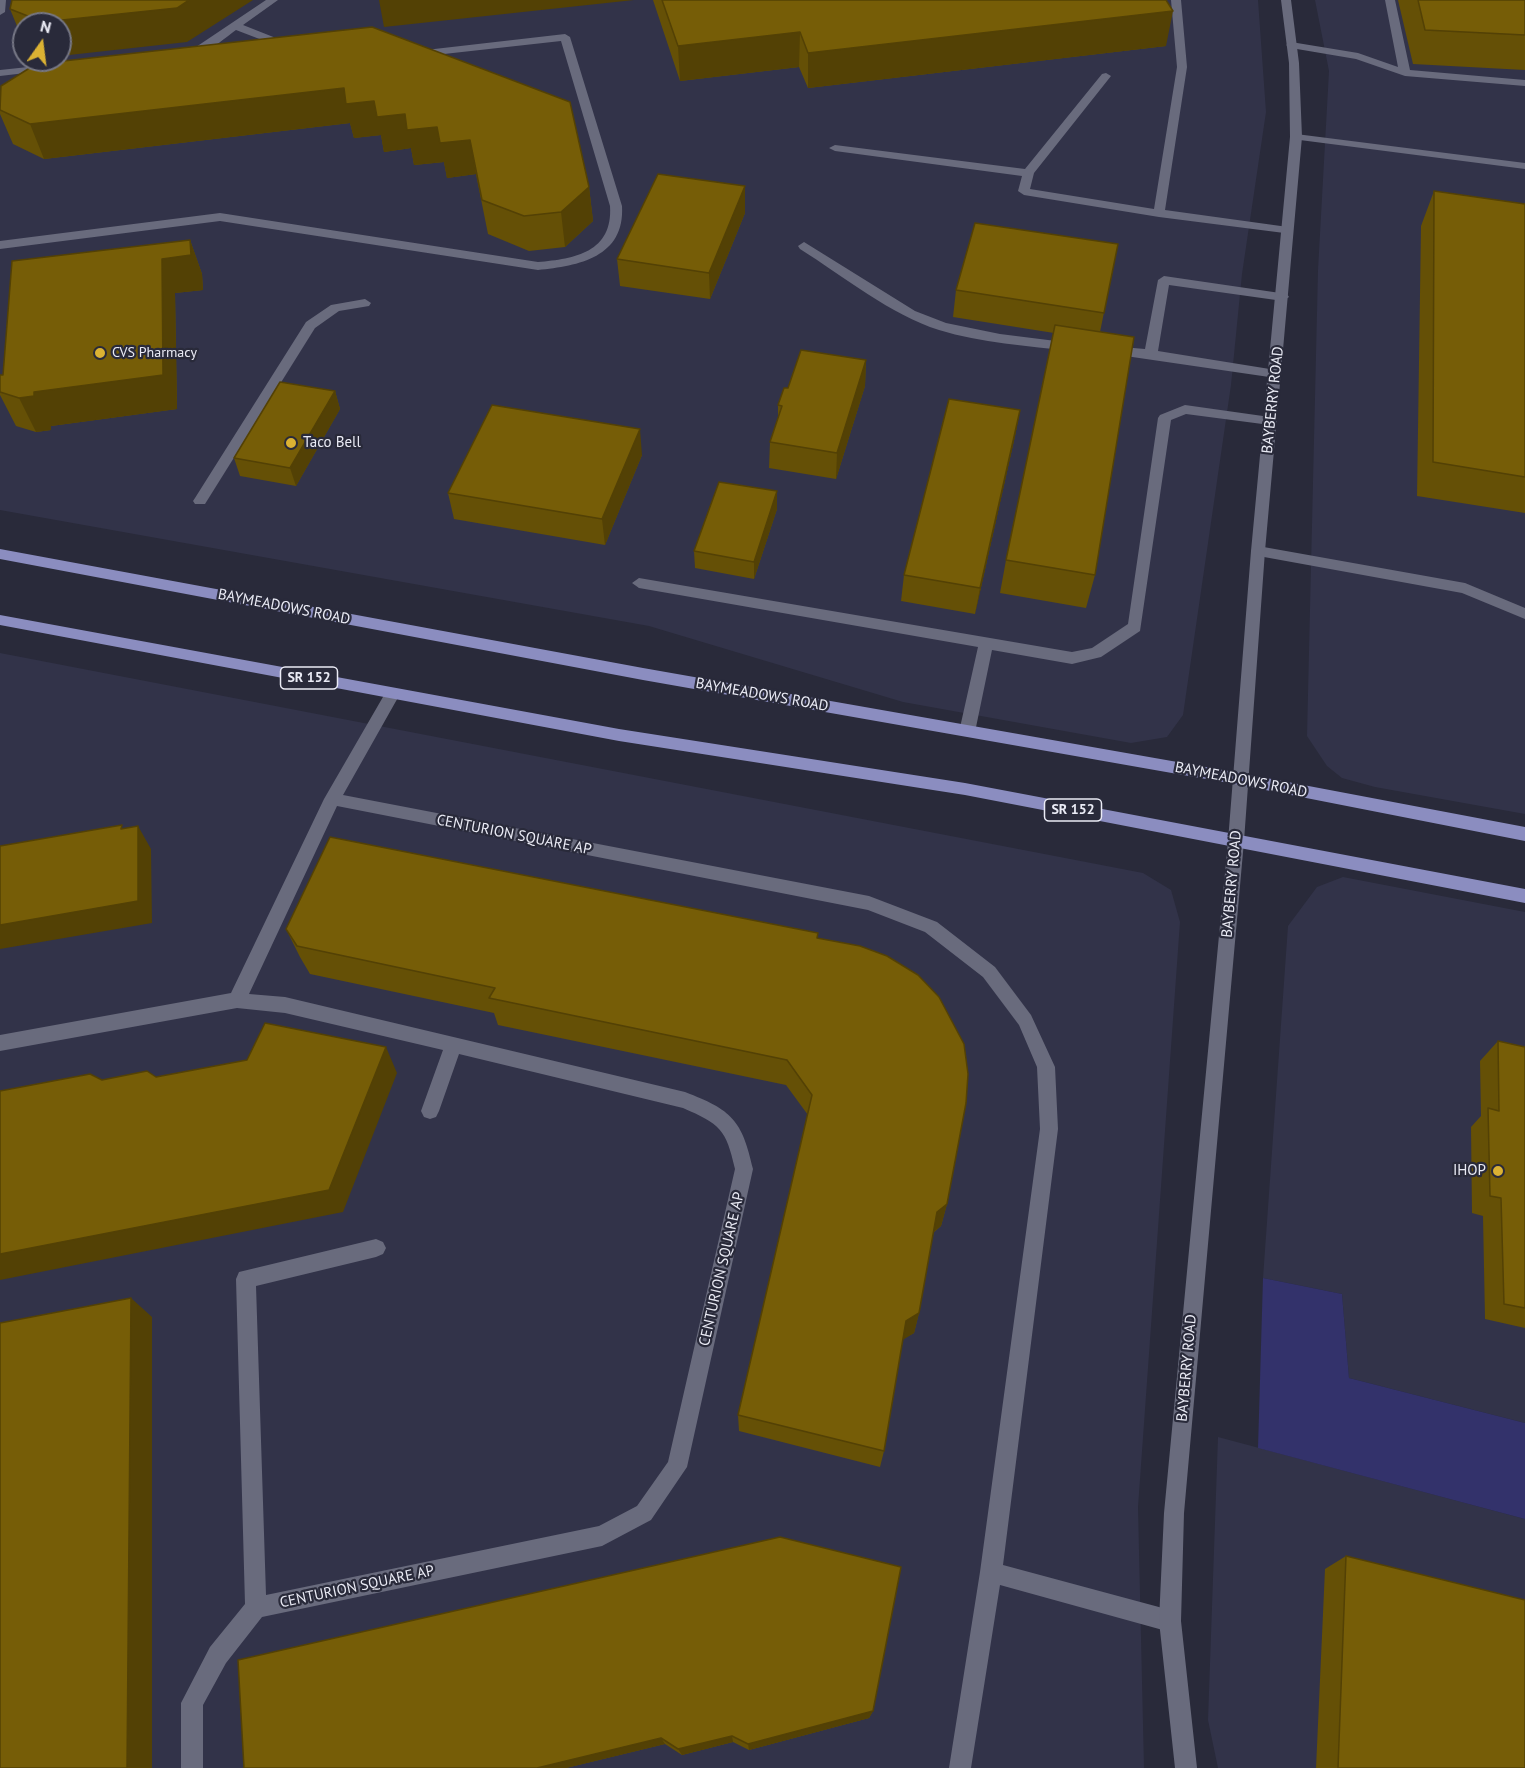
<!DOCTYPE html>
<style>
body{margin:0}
#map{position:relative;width:1525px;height:1768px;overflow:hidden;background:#292a3a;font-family:"PT Sans",sans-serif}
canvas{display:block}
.north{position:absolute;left:12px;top:12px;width:60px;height:60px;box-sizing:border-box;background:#292a3a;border:2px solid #767785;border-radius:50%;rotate:14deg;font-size:16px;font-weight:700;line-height:24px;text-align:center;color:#eaebf5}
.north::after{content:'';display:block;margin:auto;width:21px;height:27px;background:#dbb233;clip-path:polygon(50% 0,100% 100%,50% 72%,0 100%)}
</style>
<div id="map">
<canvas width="1525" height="1768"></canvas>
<div class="north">N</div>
</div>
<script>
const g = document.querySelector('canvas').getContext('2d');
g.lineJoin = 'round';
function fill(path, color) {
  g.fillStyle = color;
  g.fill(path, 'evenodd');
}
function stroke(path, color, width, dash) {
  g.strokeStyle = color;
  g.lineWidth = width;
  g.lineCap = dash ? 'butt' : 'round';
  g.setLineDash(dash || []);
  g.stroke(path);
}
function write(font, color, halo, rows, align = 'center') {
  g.font = font + ' "PT Sans",sans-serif';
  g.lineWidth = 4.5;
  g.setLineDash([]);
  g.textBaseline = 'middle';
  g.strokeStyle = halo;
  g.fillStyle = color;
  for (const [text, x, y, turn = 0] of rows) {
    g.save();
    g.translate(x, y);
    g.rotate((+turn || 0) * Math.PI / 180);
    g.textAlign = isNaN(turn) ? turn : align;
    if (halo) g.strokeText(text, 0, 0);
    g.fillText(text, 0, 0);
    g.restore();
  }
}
fill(new Path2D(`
 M0,0H1258L1266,112L1242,274L1231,385L1183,715L1167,737L1131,743L903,702L649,626L0,510ZM24,24H60V60H24Z
 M1315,0H1525V814L1375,787L1342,778L1327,766L1307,736L1318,270L1329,71Z
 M0,653L1143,873L1171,890L1180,922L1138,1507L1144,1768H0Z
 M1343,877L1525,912V1423L1349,1378L1342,1294L1263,1278L1288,926L1317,887Z
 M1218,1437L1525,1519V1768H1218L1208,1720Z`), '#323349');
fill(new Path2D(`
 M1263,1278L1342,1294L1349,1378L1525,1423V1519L1258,1448Z`), '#33326b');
fill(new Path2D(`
 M0,0H6L5,12L0,15Z
 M266,0H278L243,25L291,44V48H283L236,30C223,39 196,65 181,53L193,49Z
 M1171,0H1181L1187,67L1165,210L1288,227L1292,228V234L1159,217L1024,195L1018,191L1022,176L835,151L829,148L835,145L1025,169L1102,74L1106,73L1111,76L1034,173L1030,189L1154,209L1177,67Z
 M1385,0H1395L1410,70L1525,80V86L1405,76L1356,59L1291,48L1286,45L1291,42L1358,53L1398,67Z
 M565,34L570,37L622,206C625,257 579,266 538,270L220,221L0,249V241L220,213L538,262C575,259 613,252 610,206L561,41L417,57L412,54L417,51Z
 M47,65L52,68L51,70L0,76V70Z
 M1296,134L1525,163V169L1292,139V135Z
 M804,242L915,311L946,323L1000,334L1072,343L1078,347L1072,351C1028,346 981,343 939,330C891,315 843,276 800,249L798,246Z
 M1164,276L1287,294L1289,297L1283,301L1169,285L1158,351L1276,370L1282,374L1281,377L1276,378L1105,353L1104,350L1110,346L1145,349L1158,280Z
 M365,299L371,303L369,306L339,311L315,328L205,504H195L193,501L195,498L306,322L331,305Z
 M1185,405L1270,417L1277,421L1270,425L1186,414L1171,420L1140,631L1101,657L1072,664L992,650L975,732L972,736H962L959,732L978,647L639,588L632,583L639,578L1072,652L1092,648L1128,624L1158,418L1160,415Z
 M1258,546L1465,583L1525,608V619L1462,593L1253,555L1251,551L1253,547Z
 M392,688L397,690L400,694L343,795L869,896L937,922L995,967L1031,1015L1055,1067L1058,1129L1003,1565L1170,1610L1178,1613L1181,1621L1178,1629L1170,1632L1000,1585L971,1768H949L980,1572L1040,1129L1037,1067L1019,1025L983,977L925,932L868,910L337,806L249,994L285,997L685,1092C732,1110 742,1120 753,1169L687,1467L651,1520L602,1546L262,1617L226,1663L203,1705V1768H181V1703L210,1647L245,1604L236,1279L239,1272L376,1239L383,1242L386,1248L383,1254L376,1257L256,1286L266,1595L599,1526L637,1506L668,1462L735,1169C726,1129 720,1124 683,1108L459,1054L439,1111L436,1117L430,1119L424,1117L421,1111L443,1050L285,1013L237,1008L0,1051V1035L231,993L324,799L387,690Z`), '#696b7d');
fill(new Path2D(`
 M1281,0H1291L1299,63L1302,137L1265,551L1244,841L1184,1513L1181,1621L1197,1768H1175L1159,1621L1164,1513L1228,841L1251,551L1290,137L1289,63Z`), '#696b7d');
fill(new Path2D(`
 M0,549L643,668L1240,773L1525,827V841L1240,785L643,680L0,559Z
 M0,615L619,729L965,783L1525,889V903L965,795L619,741L0,625Z`), '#8b8dc0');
fill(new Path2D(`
 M653,0H1166V46L808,88L799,67L680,81Z
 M1398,0H1525V70L1413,64Z
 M10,9L187,42L60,24H24V43Z
 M372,27L589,187L593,221L565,247L529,251L488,234L476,174L447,178L444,162L414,165L411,148L384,152L381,135L354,138L350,123L44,159L13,144L0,114V92Z
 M1434,191L1525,204V513L1417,496L1421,226Z
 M745,213L710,299L620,286L617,259Z
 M190,240L202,274L203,290L175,293L177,409L51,426V430L36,432L16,426L0,395V375H3Z
 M1118,244L1100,332L1095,575L1086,608L1000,593L1006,560L1054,333L953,317L956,290Z
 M866,360L865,386L836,479L769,468L770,442L778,418V405L788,388Z
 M335,391L340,409L296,486L240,476L234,458Z
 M1020,410L1015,436L975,614L901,601L904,575Z
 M642,455L605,545L454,519L448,493Z
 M777,491V509L754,579L695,568L694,551Z
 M286,929L818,938L947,1204L941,1226L933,1233L919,1313L914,1333L903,1339L884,1451L880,1467L739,1431L738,1415L808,1115L786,1085L498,1025L494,1013L310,974L300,957Z
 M1498,1041L1525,1047V1328L1485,1319L1483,1216L1472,1213L1471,1127L1481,1116L1480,1061Z
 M1346,1556L1525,1768H1316L1325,1569Z
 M873,1711L869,1718L749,1750L733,1742L682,1755L665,1744L566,1768H244Z`), '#655006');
fill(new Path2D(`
 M189,0H253L187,42L60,56V24H44L43,22Z
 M379,0H634L384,27Z
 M1173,11L1166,46L808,88V53Z
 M800,32L799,67L680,81L678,46Z
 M344,88L470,140L476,174L447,178L444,162L414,165L411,148L384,152L381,135L354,138L350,123L44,159L30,124Z
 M745,186V213L710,299L709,273Z
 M589,187L593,221L565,247L561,212Z
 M190,240L202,274L203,290L175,293L177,409L51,426V430L36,432L19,398L34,392L162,259Z
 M866,360L865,386L836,479L837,453Z
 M335,391L340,409L296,486L290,468Z
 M1020,410L1015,436L975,614L980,588Z
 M640,429L642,455L605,545L602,519Z
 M777,491V509L754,579V562Z
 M138,826L151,849L152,923L0,949V925Z
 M386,1047L397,1073L343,1212L0,1280V1254Z
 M947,1204L941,1226L931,1234L937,1212Z
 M131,1298L152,1317V1768H127Z
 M919,1313L914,1333L901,1341L906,1321Z
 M873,1711L869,1718L749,1750L748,1744Z
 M732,1736L733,1742L682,1755L678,1749Z
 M661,1738L665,1744L566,1768H537Z`), '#534105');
const building = new Path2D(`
 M12,0H189L177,8L43,22L10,9Z
 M662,0H1166L1173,11L808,53L800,32L678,46Z
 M1418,0H1525V35L1425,30Z
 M372,27L570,102L589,187L561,212L524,216L482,200L470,140L440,143L437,127L407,130L405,114L377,117L374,101L346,104L344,88L30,124L0,110L1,86L36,64Z
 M658,174L745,186L709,273L617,259Z
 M1434,191L1525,204V477L1433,462Z
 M975,223L1118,244L1104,313L956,290Z
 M190,240L191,255L162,259L163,375L34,392V396L19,398L0,392V375H3L12,261Z
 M1055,325L1134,337L1095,575L1006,560Z
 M801,350L866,360L837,453L770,442L782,406L778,405L784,388H788Z
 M280,382L335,391L290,468L234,458Z
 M949,399L1020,410L980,588L904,575Z
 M492,405L640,429L602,519L448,493Z
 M719,482L777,491L754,562L694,551Z
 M122,825L121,829L138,826V901L0,925V846Z
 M330,837L818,933L817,938L860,946L887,956L918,975L939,997L964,1044L968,1074L966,1103L947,1204L937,1212L919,1313L906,1321L884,1451L738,1415L812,1095L787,1060L489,998L495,988L297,946L286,929Z
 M265,1023L386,1047L329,1190L0,1254V1091L90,1074L102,1080L147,1071L156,1077L247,1060Z
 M1498,1041L1525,1047V1308L1504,1304L1501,1198L1490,1196L1488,1108L1499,1111Z
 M131,1298L127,1768H0V1323Z
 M780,1537L901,1567L873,1711L748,1744L732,1736L678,1749L661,1738L537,1768H244L238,1660Z
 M1346,1556L1525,1600V1768H1338Z`);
fill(building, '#765d07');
stroke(building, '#534105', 1.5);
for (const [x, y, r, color] of [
 [100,353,6,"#dbb233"],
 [291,443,6,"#dbb233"],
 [1498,1171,6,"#dbb233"]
]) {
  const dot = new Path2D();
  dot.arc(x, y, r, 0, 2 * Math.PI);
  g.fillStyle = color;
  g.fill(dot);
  stroke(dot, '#292a3a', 2);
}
write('14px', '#eaebf5', '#292a3a', [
 ["CVS Pharmacy",112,353]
], 'left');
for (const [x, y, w] of [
 [309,678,57],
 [1073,810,57]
]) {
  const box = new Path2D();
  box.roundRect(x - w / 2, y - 11, w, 22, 4.5);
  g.fillStyle = '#292a3a';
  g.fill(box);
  stroke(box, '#eaebf5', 1.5);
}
write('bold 14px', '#eaebf5', null, [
 ["SR 152",309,678],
 ["SR 152",1073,810]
]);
write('15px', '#eaebf5', '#292a3a', [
 ["BAYBERRY ROAD",1273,400,-84],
 ["BAYMEADOWS ROAD",284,607,11],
 ["BAYMEADOWS ROAD",762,695,10],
 ["BAYMEADOWS ROAD",1241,780,11],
 ["CENTURION SQUARE AP",514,835,11],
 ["BAYBERRY ROAD",1232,884,-85],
 ["CENTURION SQUARE AP",722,1269,-77],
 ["BAYBERRY ROAD",1187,1368,-85],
 ["CENTURION SQUARE AP",357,1587,-12]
]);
write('15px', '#eaebf5', '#292a3a', [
 ["Taco Bell",303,443],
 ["IHOP",1486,1171,"right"]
], 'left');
</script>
